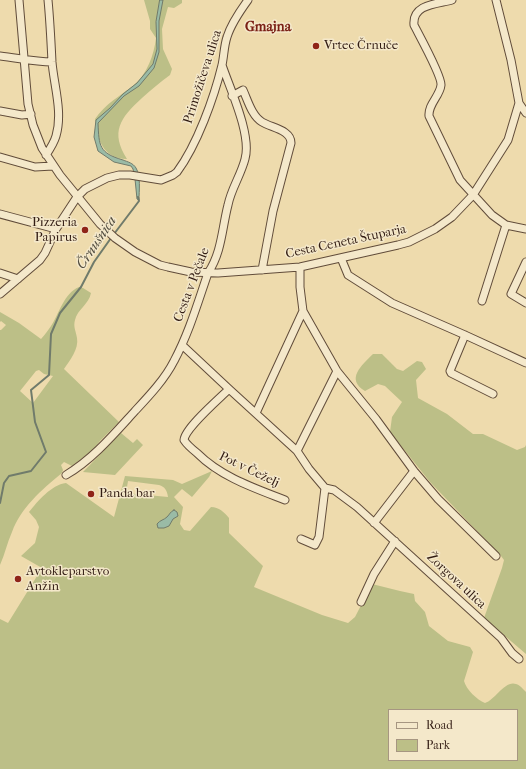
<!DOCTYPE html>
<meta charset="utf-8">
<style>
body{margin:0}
#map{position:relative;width:526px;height:769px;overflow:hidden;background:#eedbad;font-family:"IM FELL French Canon",serif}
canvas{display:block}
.legend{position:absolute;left:388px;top:709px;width:130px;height:52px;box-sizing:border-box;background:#f4e8ca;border:1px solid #a69681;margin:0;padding:5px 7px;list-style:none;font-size:12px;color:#321c13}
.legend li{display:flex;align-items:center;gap:8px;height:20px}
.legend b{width:20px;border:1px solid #a69681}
</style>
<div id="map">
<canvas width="526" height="769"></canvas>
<ul class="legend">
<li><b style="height:5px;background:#f4e8ca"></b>Road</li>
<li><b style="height:11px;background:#bcbf87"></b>Park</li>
</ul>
</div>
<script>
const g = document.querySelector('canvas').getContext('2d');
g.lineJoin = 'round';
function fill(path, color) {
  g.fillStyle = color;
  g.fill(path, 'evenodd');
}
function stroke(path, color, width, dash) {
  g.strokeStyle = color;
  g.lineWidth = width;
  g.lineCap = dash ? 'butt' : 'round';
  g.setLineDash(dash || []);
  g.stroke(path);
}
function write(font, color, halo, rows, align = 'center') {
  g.font = font + ' "IM FELL French Canon",serif';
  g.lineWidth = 3;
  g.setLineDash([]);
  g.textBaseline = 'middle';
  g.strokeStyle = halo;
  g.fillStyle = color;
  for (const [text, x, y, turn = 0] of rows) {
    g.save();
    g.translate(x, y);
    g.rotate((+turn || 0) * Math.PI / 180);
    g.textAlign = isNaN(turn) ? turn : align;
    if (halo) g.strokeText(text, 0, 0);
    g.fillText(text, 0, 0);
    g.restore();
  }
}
fill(new Path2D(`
 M144,0H182V3L174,8L168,7L162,29L163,49L172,69L170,75C160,82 151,90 142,98C120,118 110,132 127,159C103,159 97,139 95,119C105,104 120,96 134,85C147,74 154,55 156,38L150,29V21Z
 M79,287L83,288L91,293C89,304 77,310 75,320C73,327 76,331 77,338C79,349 70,360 64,369L119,422L100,441L94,449L72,466L64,462L61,465L63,470L62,473C41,490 21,508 12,532C7,543 5,554 0,565V330H1L6,325L1,321L0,322V312L19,323L41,339C45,335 48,330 51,326C59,314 64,293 79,287ZM39,370L44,374L53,376L33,403L20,391L36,371Z
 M373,354H382L397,369L403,371L417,361L422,362L426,369L416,380L418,398L447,414L473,434H483L517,450L525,447L526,445V654L484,618L502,568L504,560L501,556L430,482L390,432L392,417L402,402L385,386L378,384L365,391C345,379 362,365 373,354Z
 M121,433L133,443L137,439L143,445L115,475L83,472Z
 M212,471L209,477L192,497L182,489L174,497L183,507L180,524L184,530L190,531L211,507C219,507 224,512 229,518V533L263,566L254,587L322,615L348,623L355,617L372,584L400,591L414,594L415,601L425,612L429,626L448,641L470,647L473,652L464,681C466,689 477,700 485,703C495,700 505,680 516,684C520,685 523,689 526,692V769H0V619L8,623L42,568L21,556L35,543L39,527L36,520L29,512C38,501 51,485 66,483L114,517L125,476L173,480L182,484ZM128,481L159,485C165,487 167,490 168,497L126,493ZM389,710H517V760H389Z`), '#bcbf87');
const water = new Path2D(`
 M160,0H163L159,21V52L154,68L139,86L124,96L98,123C99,146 99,153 123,160C128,162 133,163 136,168C141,176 139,191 139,200L137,199L135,179L133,169L131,166L114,162L98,151L94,137L96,120L110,108L123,94L137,83L153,64L157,49L156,22Z
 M174,510L177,512L178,516L173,519L169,526L164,528H158L157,524C160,520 164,520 167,517C170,514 170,512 174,510Z`);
fill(water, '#9abba6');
stroke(water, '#707b6b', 1);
stroke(new Path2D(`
 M114,234L139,201L138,197
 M0,503L4,483L9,476L31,471L46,452L35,422L31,390L49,375L51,334L60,313L81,287L94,262L111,238`), '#707b6b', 2);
const minor = new Path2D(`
 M19,0L28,104L33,125L42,148L60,175L100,224L115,238L135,252L160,265L168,267L191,272L218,273L300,267L398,245L409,242L435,229L452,217L473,195L508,140L519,103L511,60L496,0
 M452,0C437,4 412,4 414,25C419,35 442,76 441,85C440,96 428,104 429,116L460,180L492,215L506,225L526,229
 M0,56C18,58 34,62 52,62
 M232,96L243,90C248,101 252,116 262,122C272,128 291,130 291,143L273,211L262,270
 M519,103L526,113
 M0,111L22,115L31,114
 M46,155C50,149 54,143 56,136C63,112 54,86 52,62C51,41 50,21 48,0
 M0,157L35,167L53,166
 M0,214L56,229
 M341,258L348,275L392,303L465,335L526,363
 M526,262L511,294L526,303
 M300,267V287L303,311L337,371L376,419L414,471L438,499L496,556
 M0,273L18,279
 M0,294L40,260L45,253L56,229L77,197L85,189L107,178L119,175H130L161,180L173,175L177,172C197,145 214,98 222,65C224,56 224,46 227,37C231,24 240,11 248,0
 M482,301L506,225
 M465,335L450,371L451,373L493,394
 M182,345L229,389L297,451L309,469L325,488L334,490L357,507L501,638L512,653L519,659
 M229,389C219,399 185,428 184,440C187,445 192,449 197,453C221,477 254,488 285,500
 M256,413L303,311
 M297,451L337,371
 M66,475C93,459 114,434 135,411C149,396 165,379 174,361C189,333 198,302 208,273C222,252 222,228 228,205C231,189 241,175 245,159C252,135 230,89 222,65
 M374,523L414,471
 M301,539L315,545L319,537L325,488
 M361,602L374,574L395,541`);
stroke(minor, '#614c3a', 9);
stroke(minor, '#f4e8ca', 7);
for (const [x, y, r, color] of [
 [316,46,4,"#8f2418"],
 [85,230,4,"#8f2418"],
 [91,494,4,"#8f2418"],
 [18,579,4,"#8f2418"]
]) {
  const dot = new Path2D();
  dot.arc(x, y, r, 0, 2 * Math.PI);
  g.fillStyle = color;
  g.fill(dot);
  stroke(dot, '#f4e8ca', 1.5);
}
write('13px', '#321c13', '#f4e8ca', [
 ["Vrtec Črnuče",324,46],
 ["Pizzeria",77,223,"right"],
 ["Papirus",77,238,"right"],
 ["Panda bar",99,494],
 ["Avtokleparstvo",26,572],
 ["Anžin",26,587]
], 'left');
write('13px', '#321c13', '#f4e8ca', [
 ["Primožičeva ulica",203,77,-72],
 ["Cesta Ceneta Štuparja",346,242,-12],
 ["Cesta v Pečale",192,285,-69],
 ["Pot v Čeželj",249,470,26],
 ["Žorgova ulica",456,581,43]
]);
write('bold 14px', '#7a1f14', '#f4e8ca', [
 ["Gmajna",268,28]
]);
write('italic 14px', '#514c3f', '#f4e8ca', [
 ["Črnušnica",97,243,-56]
]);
</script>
